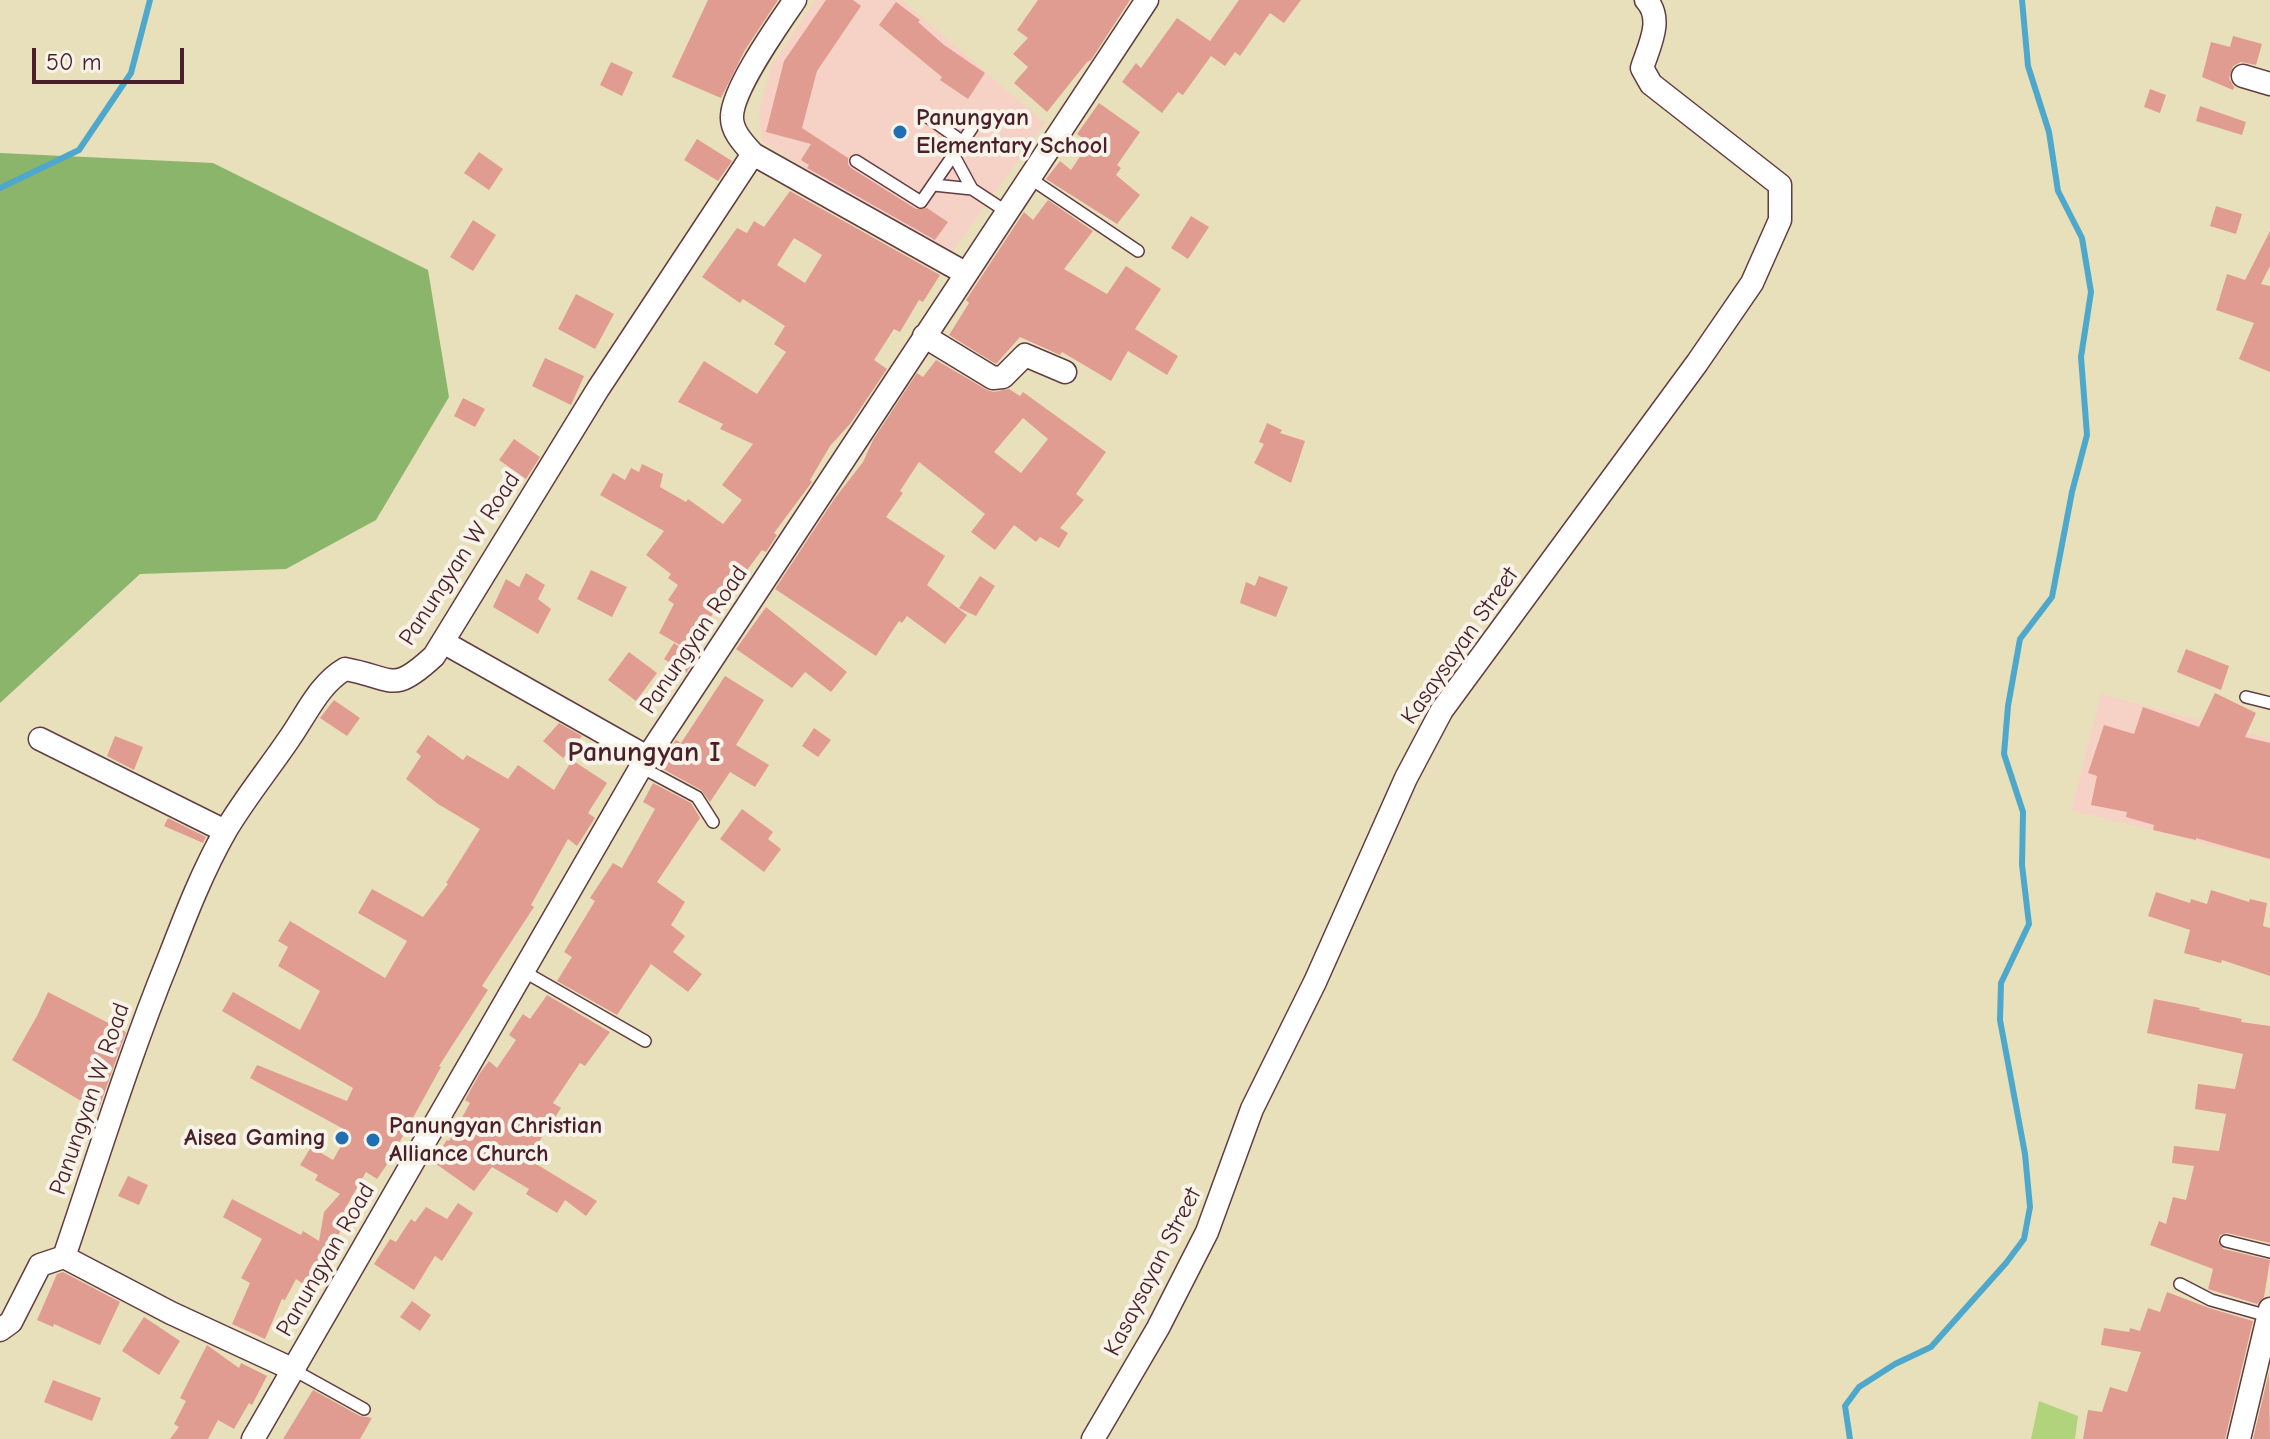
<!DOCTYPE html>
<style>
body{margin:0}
#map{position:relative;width:2270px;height:1439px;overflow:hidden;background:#e8e0bb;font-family:"Comic Neue",sans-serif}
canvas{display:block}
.scale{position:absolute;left:32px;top:48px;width:152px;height:36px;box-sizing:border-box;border:4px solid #4a1f2b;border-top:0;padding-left:10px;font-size:24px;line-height:28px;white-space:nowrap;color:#4a1f2b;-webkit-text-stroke:6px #f7f3e8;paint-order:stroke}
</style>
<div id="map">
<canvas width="2270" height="1439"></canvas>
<div class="scale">50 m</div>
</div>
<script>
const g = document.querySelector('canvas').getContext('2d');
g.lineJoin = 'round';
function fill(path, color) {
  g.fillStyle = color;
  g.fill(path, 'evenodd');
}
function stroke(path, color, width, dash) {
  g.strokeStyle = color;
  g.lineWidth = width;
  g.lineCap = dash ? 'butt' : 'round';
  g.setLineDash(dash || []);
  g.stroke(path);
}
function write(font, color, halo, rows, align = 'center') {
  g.font = font + ' "Comic Neue",sans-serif';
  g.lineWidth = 8;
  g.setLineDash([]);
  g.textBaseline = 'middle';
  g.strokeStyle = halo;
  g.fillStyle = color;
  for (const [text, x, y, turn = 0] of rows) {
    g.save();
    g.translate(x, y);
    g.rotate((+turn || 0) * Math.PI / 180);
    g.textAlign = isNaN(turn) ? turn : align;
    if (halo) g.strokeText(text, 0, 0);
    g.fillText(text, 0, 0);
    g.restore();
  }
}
fill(new Path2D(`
 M815,0H902L1045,123L948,258L762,141L759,111L771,67Z
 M2101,694L2270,739V860L2071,810Z`), '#f6d1c5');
fill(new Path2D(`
 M2039,1401L2078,1416L2075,1439H2031Z`), '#b0d37c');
fill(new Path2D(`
 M0,153L213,163L428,270L449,397L376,520L286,569L140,574L0,703Z`), '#8cb56c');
stroke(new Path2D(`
 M0,188L79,150L131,73L150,0
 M1850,1439L1845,1406L1859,1387L1895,1364L1931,1347L2006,1263L2024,1239L2030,1207L2025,1154L2000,1020L2001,983L2029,924L2022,865L2023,812L2004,754L2008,706L2020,639L2052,597L2072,492L2087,435L2081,357L2091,292L2082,238L2058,191L2049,132L2028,66L2022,0`), '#4ea8cb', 6);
fill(new Path2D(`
 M708,0H778L745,50L721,98L672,77Z
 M826,0H853L861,6L817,71L802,128L848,158V164L851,168L916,209L927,208L948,222L935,240L807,168L809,165L801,160L811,144L766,132L784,61Z
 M1038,0H1130L1091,60L1087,62L1047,112L1014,83L1028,67L1013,54L1028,38L1017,30Z
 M1239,0H1301L1284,23L1270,13L1240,56L1235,52L1225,66L1211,56L1183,95L1178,92L1162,113L1122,82L1136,63L1141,68L1177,18L1210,41Z
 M896,2L920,20L918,22L944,45L985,73L968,99L940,80L942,77L879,25Z
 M2233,36L2262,44L2256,65L2241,62L2233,66L2229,78L2234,87L2233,90L2202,77L2211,42L2230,47Z
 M611,62L633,72L622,96L600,85Z
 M2150,89L2166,95L2160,113L2144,107Z
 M1099,103L1140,132L1117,165L1121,168L1116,175L1140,195L1117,224L1046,179L1060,161L1071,170L1089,143L1077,134Z
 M2200,106L2246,122L2242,135L2196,121Z
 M697,139L732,161L718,181L684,160Z
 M479,152L503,169L489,190L464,173Z
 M790,191L940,275L923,302L919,300L900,332L894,329L874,360L887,369L850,424L830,446L810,480L812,482L774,533L777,535L766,552L762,550L742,577L739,574L705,626L699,622L685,648L659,633L674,604L668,600L678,585L668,578L671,574L646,555L664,531L600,495L613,473L625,480L631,468L639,472L642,464L663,474L660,487L686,502L688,499L723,524L742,500L722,485L753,444L720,429L723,424L678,402L704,361L757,394L786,352L774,344L785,326L743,299L740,303L702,277L737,228L747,233L754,221L764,227ZM794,238L822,255L805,283L777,265Z
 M1048,200L1093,231L1064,269L1107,294L1126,266L1161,289L1135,329L1178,356L1167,375L1128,351L1111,381L1062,352L1060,355L1020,337L996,364L949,335L969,303L966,300L1024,212L1033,220Z
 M2216,206L2242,214L2236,234L2210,226Z
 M1191,216L1209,227L1188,259L1171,248Z
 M473,220L496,235L473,271L450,257Z
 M2270,231V266L2261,284L2270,286V372L2239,359L2254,323L2216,310L2227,274L2245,280Z
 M576,294L614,314L595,349L558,329Z
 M545,358L584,376L571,405L532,386Z
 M936,360L987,390L994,392L1009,389L1020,396L1023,392L1106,452L1076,494L1084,500L1060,528L1068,533L1059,548L1040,537L1036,542L1014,525L995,550L971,532L985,514L919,462L900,491L903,493L886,517L945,556L927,585L967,615L945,644L907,616L902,623L899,621L876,656L775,589L835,498L863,462L873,440L917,373L923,377ZM1023,418L1048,439L1021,473L994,452Z
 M463,398L485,409L475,427L454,416Z
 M1267,423L1282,430L1280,433L1305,441L1291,483L1254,463L1264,444L1259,442Z
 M514,439L540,457L526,479L499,460Z
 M591,570L627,587L612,617L577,599Z
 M526,573L545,585L538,599L551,609L538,634L493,607L506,579L519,587Z
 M980,576L995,586L976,616L959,608Z
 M1259,576L1288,587L1276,617L1240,603L1246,582L1255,586Z
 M766,607L847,672L831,692L805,672L792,688L736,649Z
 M674,643L696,658L686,673L664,659Z
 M2186,649L2229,666L2221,690L2177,672Z
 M629,652L657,673L636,701L608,680Z
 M725,676L764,700L736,745L769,765L755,787L730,772L710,802L701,790L661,768L664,763L661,761L676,740L681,743Z
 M2215,693L2256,713L2245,737L2270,743V859L2196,838V840L2153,830L2154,825L2126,817L2127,812L2091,805L2097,776L2088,773L2104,725L2134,734L2143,707L2199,727Z
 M334,700L360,718L347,736L320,718Z
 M559,723L582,736L563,758L543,741Z
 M814,728L831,740L818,757L802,746Z
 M428,735L463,760L467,755L508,779L518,765L554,790L572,760L607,783L588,813L595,818L577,846L568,839L531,905L534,907L482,986L488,990L439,1066L441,1067L388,1163L377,1179L366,1172L344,1211L349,1214L331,1250L335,1252L322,1278L313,1291L296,1279L285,1300L282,1299L265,1339L232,1324L250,1283L241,1278L262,1239L223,1217L232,1199L301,1235L303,1231L319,1241L324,1212L340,1194L315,1180L318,1175L300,1165L311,1147L333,1160L349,1132L250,1078L257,1065L347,1101L353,1088L222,1011L233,992L300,1030L320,991L278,966L288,947L278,941L290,921L385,978L407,941L358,913L372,889L423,917L448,884L446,883L480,829L438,804L406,779L421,756L416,752Z
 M115,736L143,747L134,770L107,756Z
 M653,783L691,803L700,818L657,882L685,902L671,925L685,936L673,952L702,974L688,992L651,964L617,1015L557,981L572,957L564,952L595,901L590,898L613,863L622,868L655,809L643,802Z
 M742,809L773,832L768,839L781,849L764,872L720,839Z
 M168,818L206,837L203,843L164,826Z
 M2211,890L2249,902L2250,899L2267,903L2263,926L2270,928V976L2222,960L2221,963L2184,953L2190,930L2148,916L2156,892L2190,903L2191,899L2207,904Z
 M48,992L126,1032L98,1111L12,1060L37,1016Z
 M547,995L610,1032L585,1066L580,1063L553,1103L561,1108L528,1159L597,1201L586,1216L565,1200L557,1213L526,1194L529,1189L492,1167L474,1191L432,1161L447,1140L449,1141L470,1103L465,1100L480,1073L489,1061L497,1068L516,1040L509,1035L523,1014L530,1019Z
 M2154,999L2200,1008L2199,1010L2242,1019L2241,1022L2270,1026V1243L2227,1233L2220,1235L2218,1240L2223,1249L2270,1260L2264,1297L2257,1304L2208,1289L2213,1269L2150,1245L2159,1221L2166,1224L2173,1197L2186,1200L2194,1166L2172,1163L2174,1146L2219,1151L2226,1114L2195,1109L2198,1084L2235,1089L2243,1054L2147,1033Z
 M128,1176L148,1185L139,1205L118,1196Z
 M458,1203L473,1213L442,1261L435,1256L414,1290L374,1264L390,1239L396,1242L411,1219L415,1222L426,1207L447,1219Z
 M63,1272L120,1302L100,1345L54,1324L53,1327L37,1320L57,1274Z
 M2167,1292L2209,1308L2253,1321L2225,1439H2083L2088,1410L2102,1412L2110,1387L2127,1392L2141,1352L2101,1345L2104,1328L2129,1332L2130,1328L2140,1331L2148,1308L2160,1312Z
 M412,1301L431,1315L420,1331L400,1317Z
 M144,1317L180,1341L159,1375L122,1351Z
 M207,1345L239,1368L241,1363L267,1376L252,1405L249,1403L234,1429L218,1420L208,1439H170L179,1427L174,1424L186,1401L180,1398Z
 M2269,1372L2270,1439H2253Z
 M53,1380L101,1398L92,1421L44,1402Z
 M313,1390L360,1416L372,1418L360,1439H283Z`), '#e19c92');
const service = new Path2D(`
 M925,115L963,142
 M954,156L972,189L1007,212
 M856,161L921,202L972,128
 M1031,179L1138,251
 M934,185L972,189
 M2246,697L2270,703
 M641,767L697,797L713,822
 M523,971L645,1041
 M2226,1241L2270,1252
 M2180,1284L2211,1300L2268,1316
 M292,1369L364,1409`);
const minor = new Path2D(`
 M795,0C778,25 733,88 732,116C731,131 744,144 753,154L965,273
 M2243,76L2270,84
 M924,336L993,378L1003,377L1025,355L1065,372
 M443,642L647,757
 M40,739L225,831
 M0,1330L11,1322L40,1265L64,1257
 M292,1369L171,1313L64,1257C98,1157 129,1056 169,958C186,914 203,870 226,830C245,798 268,770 289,739C306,715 319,684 345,669C394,678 392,695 434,656L598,389L753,154
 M253,1439L641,767L1147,0
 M1093,1439L1158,1328L1207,1232L1252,1109L1315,982L1406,778L1442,710L1697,363L1752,283L1780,220V185L1651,84L1642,68C1649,46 1664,19 1646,0
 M2239,1439L2270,1309`);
stroke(service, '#623c41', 14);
stroke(minor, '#623c41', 25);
stroke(service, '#fff', 11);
stroke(minor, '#fff', 22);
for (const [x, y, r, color] of [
 [900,132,8,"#1f6fb2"],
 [342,1138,8,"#1f6fb2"],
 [373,1140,8,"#1f6fb2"]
]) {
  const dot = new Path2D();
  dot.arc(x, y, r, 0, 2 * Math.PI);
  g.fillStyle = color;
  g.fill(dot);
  stroke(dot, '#f7f3e8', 3);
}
write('bold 24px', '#4a1f2b', '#f7f3e8', [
 ["Panungyan",916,118],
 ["Elementary School",916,146],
 ["Panungyan Christian",389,1126],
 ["Alliance Church",389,1154],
 ["Aisea Gaming",326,1138,"right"]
], 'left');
write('24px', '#4a1f2b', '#f7f3e8', [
 ["Panungyan W Road",460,559,-57],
 ["Panungyan Road",694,640,-56],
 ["Kasaysayan Street",1460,646,-55],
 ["Panungyan W Road",90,1099,-71],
 ["Panungyan Road",326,1260,-60],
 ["Kasaysayan Street",1153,1272,-63]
]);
write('bold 28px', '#4a1f2b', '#f7f3e8', [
 ["Panungyan I",644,753]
]);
</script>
